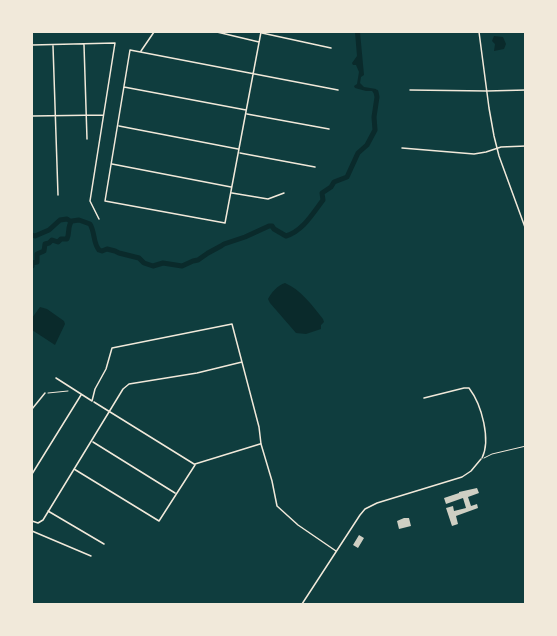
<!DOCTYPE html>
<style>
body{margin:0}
#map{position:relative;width:557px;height:636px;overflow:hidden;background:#0f3d3e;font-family:"Open Sans",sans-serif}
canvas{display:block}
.frame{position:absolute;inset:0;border:33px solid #f1e9da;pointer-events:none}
</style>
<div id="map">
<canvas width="557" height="636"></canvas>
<div class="frame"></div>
</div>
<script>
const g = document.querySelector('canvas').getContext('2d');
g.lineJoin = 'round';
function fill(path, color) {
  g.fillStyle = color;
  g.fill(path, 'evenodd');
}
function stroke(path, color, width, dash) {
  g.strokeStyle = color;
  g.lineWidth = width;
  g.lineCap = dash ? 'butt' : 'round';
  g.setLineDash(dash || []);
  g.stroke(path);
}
fill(new Path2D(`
 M355,32H360L364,75L361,77L360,83L364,87L376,89L377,97L372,91H366L355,88L354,86L357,84L359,72L356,65H353L352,63L357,56Z
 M494,36L503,37L506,44L504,49L494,51L495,44L492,41Z
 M285,283C301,290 312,305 323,319L324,322L321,325V329L306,334L296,333L270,303L268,299C271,293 278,285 285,283Z
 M40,307L47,309L64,321L65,324L55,345L32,330V318Z`), '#0a2a2b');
stroke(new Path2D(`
 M32,235L35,236L49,230L60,220L67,219L70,221
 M32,266V263L37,262V254L44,251L45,244L49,243L52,240L58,242L61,239H67C70,233 67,226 72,221L79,220L90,224C95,232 93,243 99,250L102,251L107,249L115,251L119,253L139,258L144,263L153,266L163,263L182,266L193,261L198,260L208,253L221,246L224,244L245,237L269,226H272L274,229L286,236C303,231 313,213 323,200L322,193L331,187L334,182L347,177L358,153L367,145L375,130L374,117L377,97L376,92`), '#0a2a2b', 5);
fill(new Path2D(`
 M477,488L479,493L468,497L471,506L477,504L478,508L456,516L458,524L452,526L446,508L453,506L454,511L466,508L463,498L446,504L444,498L459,493V492Z
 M404,518H409L411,526L399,529L397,521Z
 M359,535L364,538L358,548L353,545Z`), '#cfcfc3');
stroke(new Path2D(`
 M48,393L68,391`), '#f1e9da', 1);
stroke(new Path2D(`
 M484,458L492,454L526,446`), '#f1e9da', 1);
stroke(new Path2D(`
 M217,32L259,42
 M261,32L225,223L105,201L130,50L338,90
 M262,33L331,48
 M32,45L115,43L90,201L99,219
 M84,45L87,139
 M53,46L58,195
 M141,51L154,32
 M124,87L246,110
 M410,90L487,91L526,90
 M247,114L329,129
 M32,116L103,115
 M119,126L238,149
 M402,148L474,154L486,152L501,147L526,146
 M240,153L315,167
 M112,164L231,187
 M232,193L268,199L284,193
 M56,378L92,401L95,389L106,369L112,348L232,324L259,427L261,444L272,481L277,506L298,525L336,551
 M424,398L464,388H469C482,405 491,440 482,458
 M94,402L194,464
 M32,409L45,393
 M93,442L175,493
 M195,464L260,444
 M74,469L159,521L195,465
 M32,474L81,395
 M48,511L104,544
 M32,521L38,523L43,520L123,389L129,384L197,373L242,362
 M32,531L91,556`), '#f1e9da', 1.5);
stroke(new Path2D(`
 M479,32L489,108L494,136L499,156L526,230
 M302,604L360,515L365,509L377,503L462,477L471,471L481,459`), '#f1e9da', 1.5);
</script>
